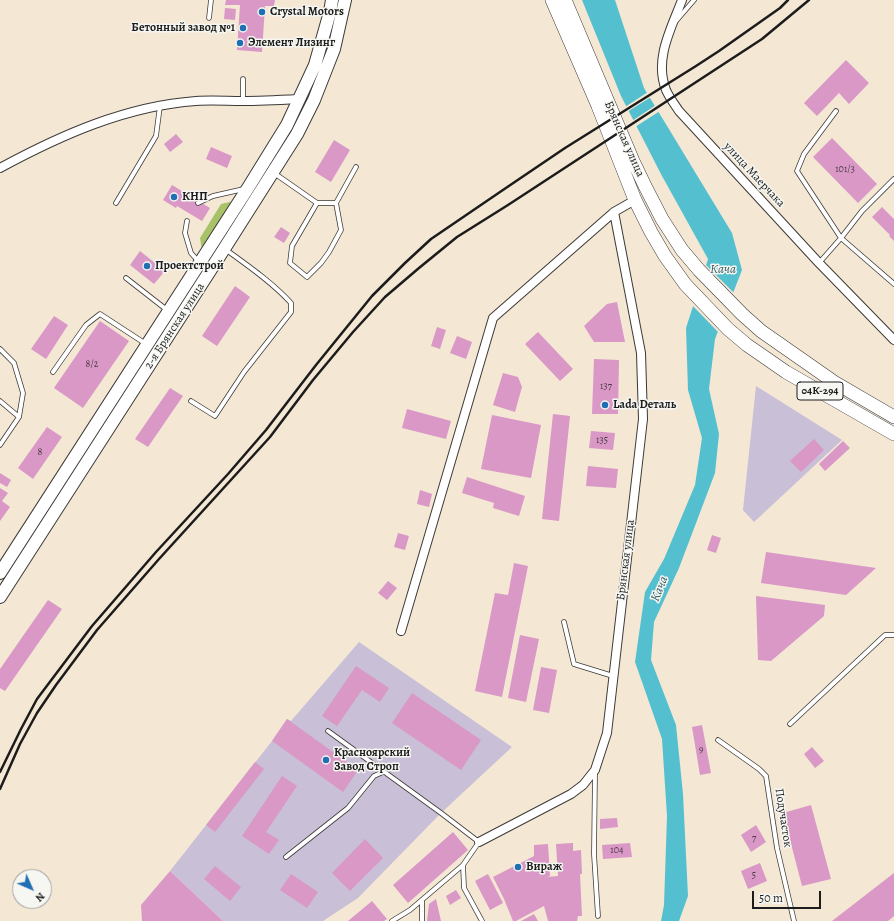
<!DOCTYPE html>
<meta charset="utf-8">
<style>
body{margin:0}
#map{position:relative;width:894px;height:921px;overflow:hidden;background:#f4e7d4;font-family:Alegreya,serif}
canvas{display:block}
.north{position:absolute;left:12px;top:869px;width:40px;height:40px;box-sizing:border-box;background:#f6f6f2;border:1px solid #9f9f9c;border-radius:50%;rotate:135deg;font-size:11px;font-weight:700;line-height:16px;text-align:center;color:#1c1c1c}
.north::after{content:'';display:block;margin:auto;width:14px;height:18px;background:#1f6fb2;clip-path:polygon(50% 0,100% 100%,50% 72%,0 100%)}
.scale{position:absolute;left:752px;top:891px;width:69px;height:18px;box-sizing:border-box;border:2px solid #1c1c1c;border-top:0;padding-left:5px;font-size:12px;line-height:14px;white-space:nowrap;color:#1c1c1c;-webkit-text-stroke:3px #f6f6f2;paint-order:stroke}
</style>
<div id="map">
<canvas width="894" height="921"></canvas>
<div class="north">N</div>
<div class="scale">50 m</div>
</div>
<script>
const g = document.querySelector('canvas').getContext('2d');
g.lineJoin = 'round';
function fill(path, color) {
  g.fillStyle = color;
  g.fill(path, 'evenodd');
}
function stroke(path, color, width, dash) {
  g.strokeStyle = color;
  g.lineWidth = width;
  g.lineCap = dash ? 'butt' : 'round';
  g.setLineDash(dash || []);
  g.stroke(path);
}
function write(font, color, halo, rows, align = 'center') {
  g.font = font + ' Alegreya,serif';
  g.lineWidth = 3;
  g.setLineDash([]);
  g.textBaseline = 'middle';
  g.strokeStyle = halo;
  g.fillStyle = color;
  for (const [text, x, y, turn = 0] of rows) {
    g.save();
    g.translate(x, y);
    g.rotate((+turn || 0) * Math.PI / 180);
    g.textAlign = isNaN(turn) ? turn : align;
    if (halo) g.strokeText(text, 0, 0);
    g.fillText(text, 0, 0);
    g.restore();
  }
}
fill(new Path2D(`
 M756,386L842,440L754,522L743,510Z
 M359,642L512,747L441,813L358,898L323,921H223L170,871L272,741L287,719L291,721Z`), '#c9bfd7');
fill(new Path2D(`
 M234,201L202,250L200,238L221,204Z`), '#a7c268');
fill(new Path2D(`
 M582,0H615L644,88L732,233L742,270L715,339L709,389L719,434L715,473L679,568L654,622L651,660L676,725L683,794L688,896L679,921H661L664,905L667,816L662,739L635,662L645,592L664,559L695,485L702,438L688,390L686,328L708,259L662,176L621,96Z`), '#54c0cf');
fill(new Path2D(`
 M648,92L651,97L627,112L625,107Z
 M656,105L660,111L635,127L632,121Z
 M705,264L735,294L719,333L691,304Z`), '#f4e7d4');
fill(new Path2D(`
 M226,0H275L274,6H265L262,52L237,50L240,5H225Z
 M225,8L236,9L235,20L224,19Z
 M846,60L869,83L849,104L839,93L817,116L804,103Z
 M176,134L183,142L170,152L164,144Z
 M832,138L877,184L858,203L813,157Z
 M334,140L350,150L331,182L315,172Z
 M211,147L232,156L227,168L206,159Z
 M172,185L210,208L202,221L177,206L176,208L163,200Z
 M882,207L894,219V241L889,236L890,235L872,217Z
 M281,227L290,233L284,243L274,237Z
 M140,251L165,271L154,284L130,265Z
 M235,286L250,297L217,346L202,336Z
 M617,302L625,342H594L584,326L607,304Z
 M54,316L68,325L46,359L31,349Z
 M100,321L129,341L83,408L54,388Z
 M437,327L446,330L440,349L431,346Z
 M538,332L573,369L560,381L525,344Z
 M457,336L472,342L466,359L450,353Z
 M594,359L619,360L618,414H592Z
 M503,373L518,377L522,387L515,412L493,405Z
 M170,388L183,396L148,447L135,439Z
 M407,409L451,421L446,439L402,428Z
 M553,414L570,416L559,521L542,519Z
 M492,415L541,425L531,478L481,469Z
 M47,427L62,437L33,479L18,468Z
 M591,431L615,433L613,450L589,448Z
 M814,439L824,450L801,472L790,461Z
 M843,441L850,448L825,471L819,464Z
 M588,466L618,469L616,488L586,486Z
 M0,473L11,480L7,487L0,483Z
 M467,477L525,496L519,516L493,508L494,503L462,493Z
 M0,488L8,493L2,501L10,507L0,521Z
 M420,490L432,494L429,507L417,504Z
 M398,533L409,536L405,550L394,547Z
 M712,535L721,538L716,553L707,550Z
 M766,552L876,568L846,595L761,583Z
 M514,563L528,566L502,697L475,691L495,593L508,595Z
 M388,581L397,588L387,600L378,593Z
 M756,596L825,605L824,616L771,661L758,660Z
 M48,600L62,609L5,691L0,688V669Z
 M520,635L539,639L526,702L508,698Z
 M356,666L389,688L380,702L362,690L337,726L322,716Z
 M541,667L557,670L549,713L533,710Z
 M412,693L481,740L461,770L392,723Z
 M287,719L358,770L343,792L272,741Z
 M702,725L711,773L700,775L692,727Z
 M812,747L824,761L815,768L804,754Z
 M255,762L264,769L215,832L206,825Z
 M282,776L297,786L266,832L279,840L269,854L242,836Z
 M811,805L831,879L802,886L783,813Z
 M617,818L618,827L600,829V819Z
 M756,825L766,842L751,852L741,835Z
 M453,832L468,850L408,903L393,885Z
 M365,839L383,858L350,891L332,873Z
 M573,843V851L581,850L582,874H580L582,916H578L577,921H548L544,906L516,921H513L504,899L493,877L534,856V845L548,844L550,876L547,877L558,876L556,844Z
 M630,843L632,857L603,859L602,845Z
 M760,863L767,881L748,889L741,871Z
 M215,866L241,887L230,901L204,879Z
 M170,871L223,921H142L141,905Z
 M894,873V916L888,921H832Z
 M291,874L318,892L307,908L280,890Z
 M488,874L503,903L490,910L475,881Z
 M456,890L461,898L450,905L446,896Z
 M436,899L441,921H427L429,904Z
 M372,901L387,919L384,921H348Z
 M534,914L538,921H521Z`), '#d998c6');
const service = new Path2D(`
 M209,18L211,0
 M676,21L694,0
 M243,79V101
 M836,111L804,154L797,171L841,238L894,284
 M274,173L317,203H336
 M116,203L156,136L160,106
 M198,203L213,196L244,189
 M317,203L292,246L290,263L307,277L321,263L329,252L341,230L336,203L356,167
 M187,221L185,233L191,253L199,262
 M819,263L841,238L862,211L894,179
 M126,278L167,310
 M0,349L14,363L23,393L19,417L0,445
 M53,372L86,325L100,314L146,344
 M0,401L19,417
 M191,401L215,416L244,372L291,312V303C273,283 247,265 225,249
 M564,622L574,664L613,676
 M790,724L885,635H894
 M328,731L441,813L479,842L463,865L464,888L482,921
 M718,740L759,769L766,776L777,848L794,921
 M595,773L594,854L598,916
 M286,857L348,808L374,776L383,772
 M392,921L410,910L463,865
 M422,921V900`);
const minor = new Path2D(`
 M682,0C671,29 654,59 666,90C669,97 675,105 679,111L819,263L894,340
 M0,168C61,135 126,106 196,101C211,100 227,101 242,101C261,101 280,100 299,99
 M401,631L493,318L614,212L635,200
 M479,842L571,794L583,785L595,770L607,733L643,419L641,353L614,212`);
const primary = new Path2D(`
 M0,573L248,188L287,125L315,65L330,12L332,0
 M0,597L224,249L297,134L314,100L334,49L345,0`);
const trunk = new Path2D(`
 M552,0L598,106L635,200L651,232L665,256L685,284L728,329L747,345L786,372L894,434
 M565,0L633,161L646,188L662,219L682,250L699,270L742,314L761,331L834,382L894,417`);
stroke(service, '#3c3a38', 5.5);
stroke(minor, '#3c3a38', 10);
stroke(primary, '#3c3a38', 14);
stroke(trunk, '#3c3a38', 14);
stroke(service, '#fff', 4);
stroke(minor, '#fff', 8);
stroke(primary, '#fff', 12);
stroke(trunk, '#fff', 13);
stroke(new Path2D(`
 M0,772L21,729L37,699L92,626L156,552L228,474L266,430L316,365L372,296L405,263L431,239L500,192L565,148L696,66L719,51L780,8L788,0
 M0,789L20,744L37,713L56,685L97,630L159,559L270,437L313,380L353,332L385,297L419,268L457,237L508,205L762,39L809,0`), '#1c1c1c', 2.5);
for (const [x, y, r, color] of [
 [262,12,4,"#1f6fb2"],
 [243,28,4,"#1f6fb2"],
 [240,43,4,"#1f6fb2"],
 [174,197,4,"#1f6fb2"],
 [147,266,4,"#1f6fb2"],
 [605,405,4,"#1f6fb2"],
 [326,760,4,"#1f6fb2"],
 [518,867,4,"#1f6fb2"]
]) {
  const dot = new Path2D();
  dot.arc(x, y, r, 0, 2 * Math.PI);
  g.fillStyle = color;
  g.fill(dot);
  stroke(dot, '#f6f6f2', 1.5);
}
write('10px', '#4b3b46', null, [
 ["101/3",845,170],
 ["8/2",92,365],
 ["137",606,387],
 ["135",602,441],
 ["8",40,453],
 ["9",701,750],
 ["7",754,839],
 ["104",617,851],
 ["5",754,876]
]);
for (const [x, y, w] of [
 [820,391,46]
]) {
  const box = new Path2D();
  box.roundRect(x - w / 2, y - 9, w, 18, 3);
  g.fillStyle = '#f6f6f2';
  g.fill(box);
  stroke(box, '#1c1c1c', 1);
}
write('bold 11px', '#1c1c1c', null, [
 ["04К-294",820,391]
]);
write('bold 12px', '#1c1c1c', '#f6f6f2', [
 ["Crystal Motors",270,12],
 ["Бетонный завод №1",235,28,"right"],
 ["Элемент Лизинг",248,43],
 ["КНП",182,197],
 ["Проектстрой",155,266],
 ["Lada Dеталь",613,405],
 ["Красноярский",334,753],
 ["Завод Строп",334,767],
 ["Вираж",526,867]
], 'left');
write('12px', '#1c1c1c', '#f6f6f2', [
 ["Брянская улица",624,139,66],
 ["улица Маерчака",754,175,47],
 ["2-я Брянская улица",175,326,-57],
 ["Брянская улица",626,560,-83],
 ["Подучасток",783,818,81]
]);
write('italic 13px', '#325e64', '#f6f6f2', [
 ["Кача",723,270],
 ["Кача",660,589,-68]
]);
</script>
